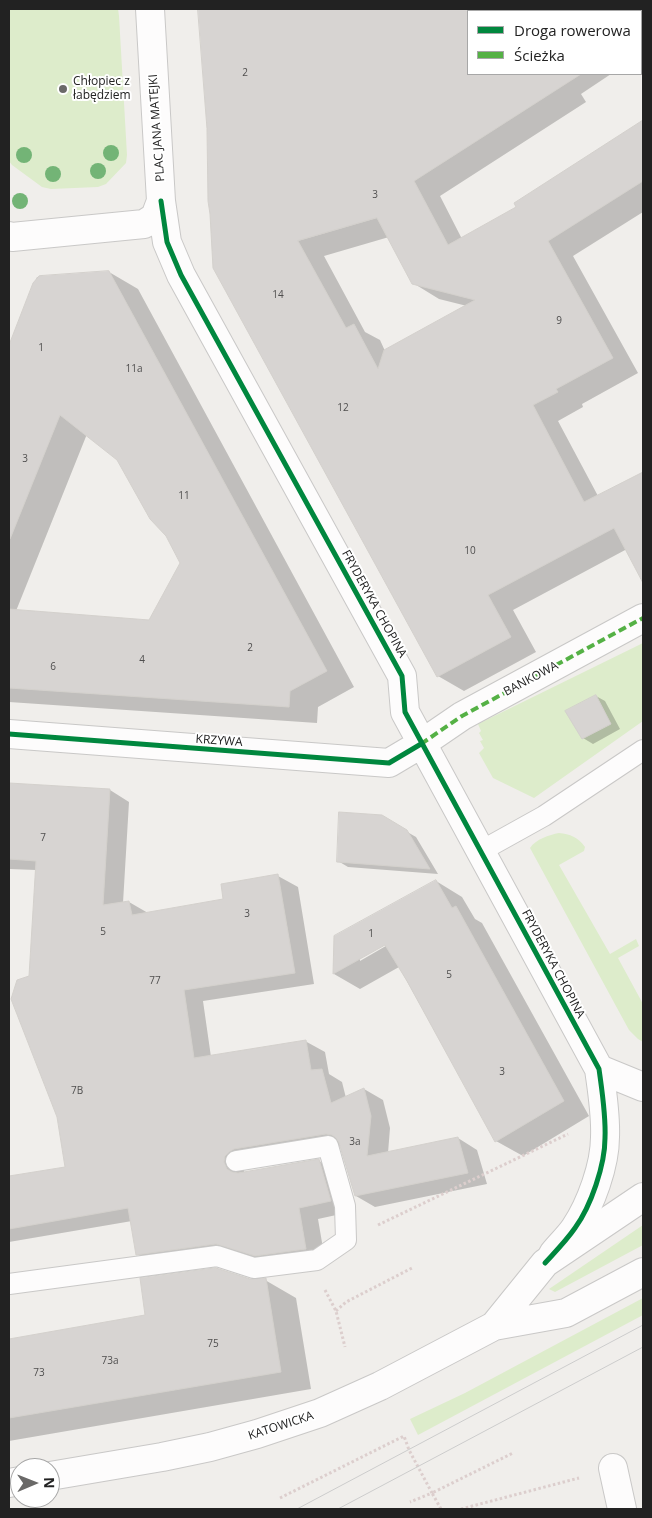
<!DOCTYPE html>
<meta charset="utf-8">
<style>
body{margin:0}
#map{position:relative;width:652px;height:1518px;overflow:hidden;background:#f0eeeb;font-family:"Open Sans",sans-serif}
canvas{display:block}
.frame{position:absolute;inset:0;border:10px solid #222;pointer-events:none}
.legend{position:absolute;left:467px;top:10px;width:175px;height:65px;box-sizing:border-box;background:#fff;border:1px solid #a7a7a7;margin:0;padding:6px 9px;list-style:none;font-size:15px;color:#222}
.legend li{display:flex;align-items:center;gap:10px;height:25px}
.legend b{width:25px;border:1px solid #a7a7a7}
.north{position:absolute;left:10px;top:1458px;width:50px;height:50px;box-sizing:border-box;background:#fff;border:1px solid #a7a7a7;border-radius:50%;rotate:89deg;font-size:14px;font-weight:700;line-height:20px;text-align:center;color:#222}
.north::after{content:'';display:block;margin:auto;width:18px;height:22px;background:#6a6968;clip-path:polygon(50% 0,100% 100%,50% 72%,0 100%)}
</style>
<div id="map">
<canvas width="652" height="1518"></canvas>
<div class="frame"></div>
<ul class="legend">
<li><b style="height:6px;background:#00873e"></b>Droga rowerowa</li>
<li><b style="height:6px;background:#55b145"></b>Ścieżka</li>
</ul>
<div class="north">N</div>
</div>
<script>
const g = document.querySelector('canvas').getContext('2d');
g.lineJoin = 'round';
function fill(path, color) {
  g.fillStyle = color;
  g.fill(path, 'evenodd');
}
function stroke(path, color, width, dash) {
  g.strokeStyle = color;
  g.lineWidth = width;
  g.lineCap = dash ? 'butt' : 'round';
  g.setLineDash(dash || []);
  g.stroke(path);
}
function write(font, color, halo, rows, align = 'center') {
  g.font = font + ' "Open Sans",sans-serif';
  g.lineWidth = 4;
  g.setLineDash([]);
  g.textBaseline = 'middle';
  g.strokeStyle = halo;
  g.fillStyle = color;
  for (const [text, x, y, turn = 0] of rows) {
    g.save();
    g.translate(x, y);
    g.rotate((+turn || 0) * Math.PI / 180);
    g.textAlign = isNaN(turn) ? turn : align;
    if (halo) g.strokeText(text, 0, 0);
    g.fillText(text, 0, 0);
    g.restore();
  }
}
fill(new Path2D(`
 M9,9H118L119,16L127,155L126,163L106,184L98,187L51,189L42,187L12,165L9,161Z
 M643,643V721L534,798L493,778L479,753L484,748L480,741L483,740L479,733L481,731L478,724Z
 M559,833C570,834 578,837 585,847L584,851L559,865L610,954L636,939L639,946L618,958L643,1004V1042L638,1039L629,1030L530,848C536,839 549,835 559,833Z
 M643,1225V1245L555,1292L549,1289Z
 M643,1298V1315L418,1435L410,1419L465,1393Z`), '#ddeccb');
fill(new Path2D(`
 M200,9H306L309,36L317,9H524L521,11H468V74H611L581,94L586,102L440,196L462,239L518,208L515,203L643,122V212L573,256L638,373L582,404L583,407L558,421L598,496L643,473V573L637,569L627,549L513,610L536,652L464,691L438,676L208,129ZM389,237L413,283L439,299L467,306L385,351L380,340L365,332L324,256Z
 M538,9H643V53L641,54V11H534Z
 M109,272L138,289L354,687L318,707L317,723L9,702V347L37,277ZM87,434L118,459L167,536L181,563L150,621L16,611Z
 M596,696L605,701L620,729L593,744L583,738Z
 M9,784L110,790L129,802L123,903L129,902L148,913L225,900L278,876L298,887L314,984L203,1001L211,1057L305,1041L325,1052L329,1074L342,1082L346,1098L364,1089L383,1100L390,1128L388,1153L458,1138L477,1150L487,1184L375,1207L356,1196L342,1146L254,1160L244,1168V1173L319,1161L339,1172L350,1212L318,1219L325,1260L157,1265L137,1254L132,1221L9,1242V1178L66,1169L58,1116L30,977L36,870L9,869Z
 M381,817L416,837L438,874L348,867L338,861Z
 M436,881L462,897L475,919L482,923L589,1116L523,1156L496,1141L399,967L360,989L334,974L335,937ZM390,941L391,943L360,961V958Z
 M265,1280L296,1298L311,1389L9,1441V1340L146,1317L250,1281Z`), '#0003');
const building = new Path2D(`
 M198,9H468V74H581L414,181L448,245L516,207L514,203L643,120V181L548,241L613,358L556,389L558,392L533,405L584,502L643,472V583L614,528L488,595L511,637L437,677L213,268L210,214L208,201L207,129ZM377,218L412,284L475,300L384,350L378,369L354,324L346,328L298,241Z
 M109,271L327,671L290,691L289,707L9,688V609L149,620L180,563L166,536L150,519L117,460L60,415L10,539L9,538V345L33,283L39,276Z
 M596,695L611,724L582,739L565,711Z
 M9,783L110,789L103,905L129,901L132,915L223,899L221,884L278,874L295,973L184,990L194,1058L306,1040L311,1070L322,1069L331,1103L364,1088L371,1116L367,1156L458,1137L468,1173L355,1196L339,1143L336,1138L332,1135L326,1134L234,1149L229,1152L225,1156L224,1162L227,1169L232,1172L238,1173L319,1159L331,1201L299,1208L306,1249L255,1256L216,1244L136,1255L128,1208L9,1229V1176L65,1167L57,1117L11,999L17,980L29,976L36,861L9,859Z
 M339,812L382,815L407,830L430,869L337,862Z
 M436,880L452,908L456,906L564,1101L495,1142L407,981L385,945L333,974L334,936Z
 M216,1268L250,1279L266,1278L281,1372L9,1418V1339L145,1315L140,1278Z`);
fill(building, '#d7d4d2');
stroke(building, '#d3d0cc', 1);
const service = new Path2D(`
 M481,851L544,816L643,750
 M9,1284L217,1256L254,1268L317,1260L346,1240L345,1206L328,1146L236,1161`);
const pedestrian = new Path2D(`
 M421,744L462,716L643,618`);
const minor = new Path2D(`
 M161,201L167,242L181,275L402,676L405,712L599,1069C602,1091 606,1114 605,1137C605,1165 591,1204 575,1228C569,1237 560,1245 553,1254
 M9,236L12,237L144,224L155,217L161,201L150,9
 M9,734L389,763L421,744
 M599,1069L643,1087
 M613,1468L622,1509`);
const tertiary = new Path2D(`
 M494,1326L545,1263L643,1197
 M50,1476L162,1457L210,1447L257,1434L320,1413L380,1386L494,1326L566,1313L643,1272
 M9,1483L20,1481`);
stroke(service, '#c9c8c7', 22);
stroke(pedestrian, '#c9c8c7', 30);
stroke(minor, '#c9c8c7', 30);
stroke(tertiary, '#c9c8c7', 30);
stroke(new Path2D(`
 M378,1225L568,1134
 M325,1290L336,1311L345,1347
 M336,1311L346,1302L412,1268
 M280,1498L404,1436L409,1450L432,1493L410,1502
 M441,1509L432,1493L513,1453
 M461,1509L579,1478`), '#dccecd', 3, [2.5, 2.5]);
stroke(service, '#fdfcfc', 20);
stroke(pedestrian, '#fdfcfc', 28);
stroke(minor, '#fdfcfc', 28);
stroke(tertiary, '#fdfcfc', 28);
stroke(new Path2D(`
 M297,1509L643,1325
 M338,1509L643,1347`), '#ccc', 1);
stroke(new Path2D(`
 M421,744L462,716L643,618`), '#55b145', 4, [8, 4]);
stroke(new Path2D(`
 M161,201L167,242L181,275L402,676L405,712L599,1069C602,1091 606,1115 605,1138C605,1165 591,1206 575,1228C566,1241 555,1252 545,1263
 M9,734L389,763L421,744`), '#00873e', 5);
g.fillStyle = '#73b476';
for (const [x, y] of [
 [111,153],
 [24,155],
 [98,171],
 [53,174],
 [20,201]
]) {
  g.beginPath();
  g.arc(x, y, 8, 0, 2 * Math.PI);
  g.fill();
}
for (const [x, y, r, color] of [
 [63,89,5,"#6a6968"]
]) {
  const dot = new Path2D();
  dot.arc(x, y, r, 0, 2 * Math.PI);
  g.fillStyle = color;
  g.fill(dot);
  stroke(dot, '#fff', 2);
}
write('10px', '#4f4e4e', null, [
 ["2",245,73],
 ["3",375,195],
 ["14",278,295],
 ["9",559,321],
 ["1",41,348],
 ["11a",134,369],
 ["12",343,408],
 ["3",25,459],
 ["11",184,496],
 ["10",470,551],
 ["2",250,648],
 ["4",142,660],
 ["6",53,667],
 ["7",43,838],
 ["3",247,914],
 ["5",103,932],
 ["1",371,934],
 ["5",449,975],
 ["77",155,981],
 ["3",502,1072],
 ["7B",77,1091],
 ["3a",355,1142],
 ["75",213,1344],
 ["73a",110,1361],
 ["73",39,1373]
]);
write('12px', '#222', '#fff', [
 ["Chłopiec z",73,82],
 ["łabędziem",73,96]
], 'left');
write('12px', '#222', '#fff', [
 ["PLAC JANA MATEJKI",157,128,-94],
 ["FRYDERYKA CHOPINA",374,604,61],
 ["BANKOWA",531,679,-28],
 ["KRZYWA",219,741,4],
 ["FRYDERYKA CHOPINA",553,964,62],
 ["KATOWICKA",281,1426,-18]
]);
</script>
